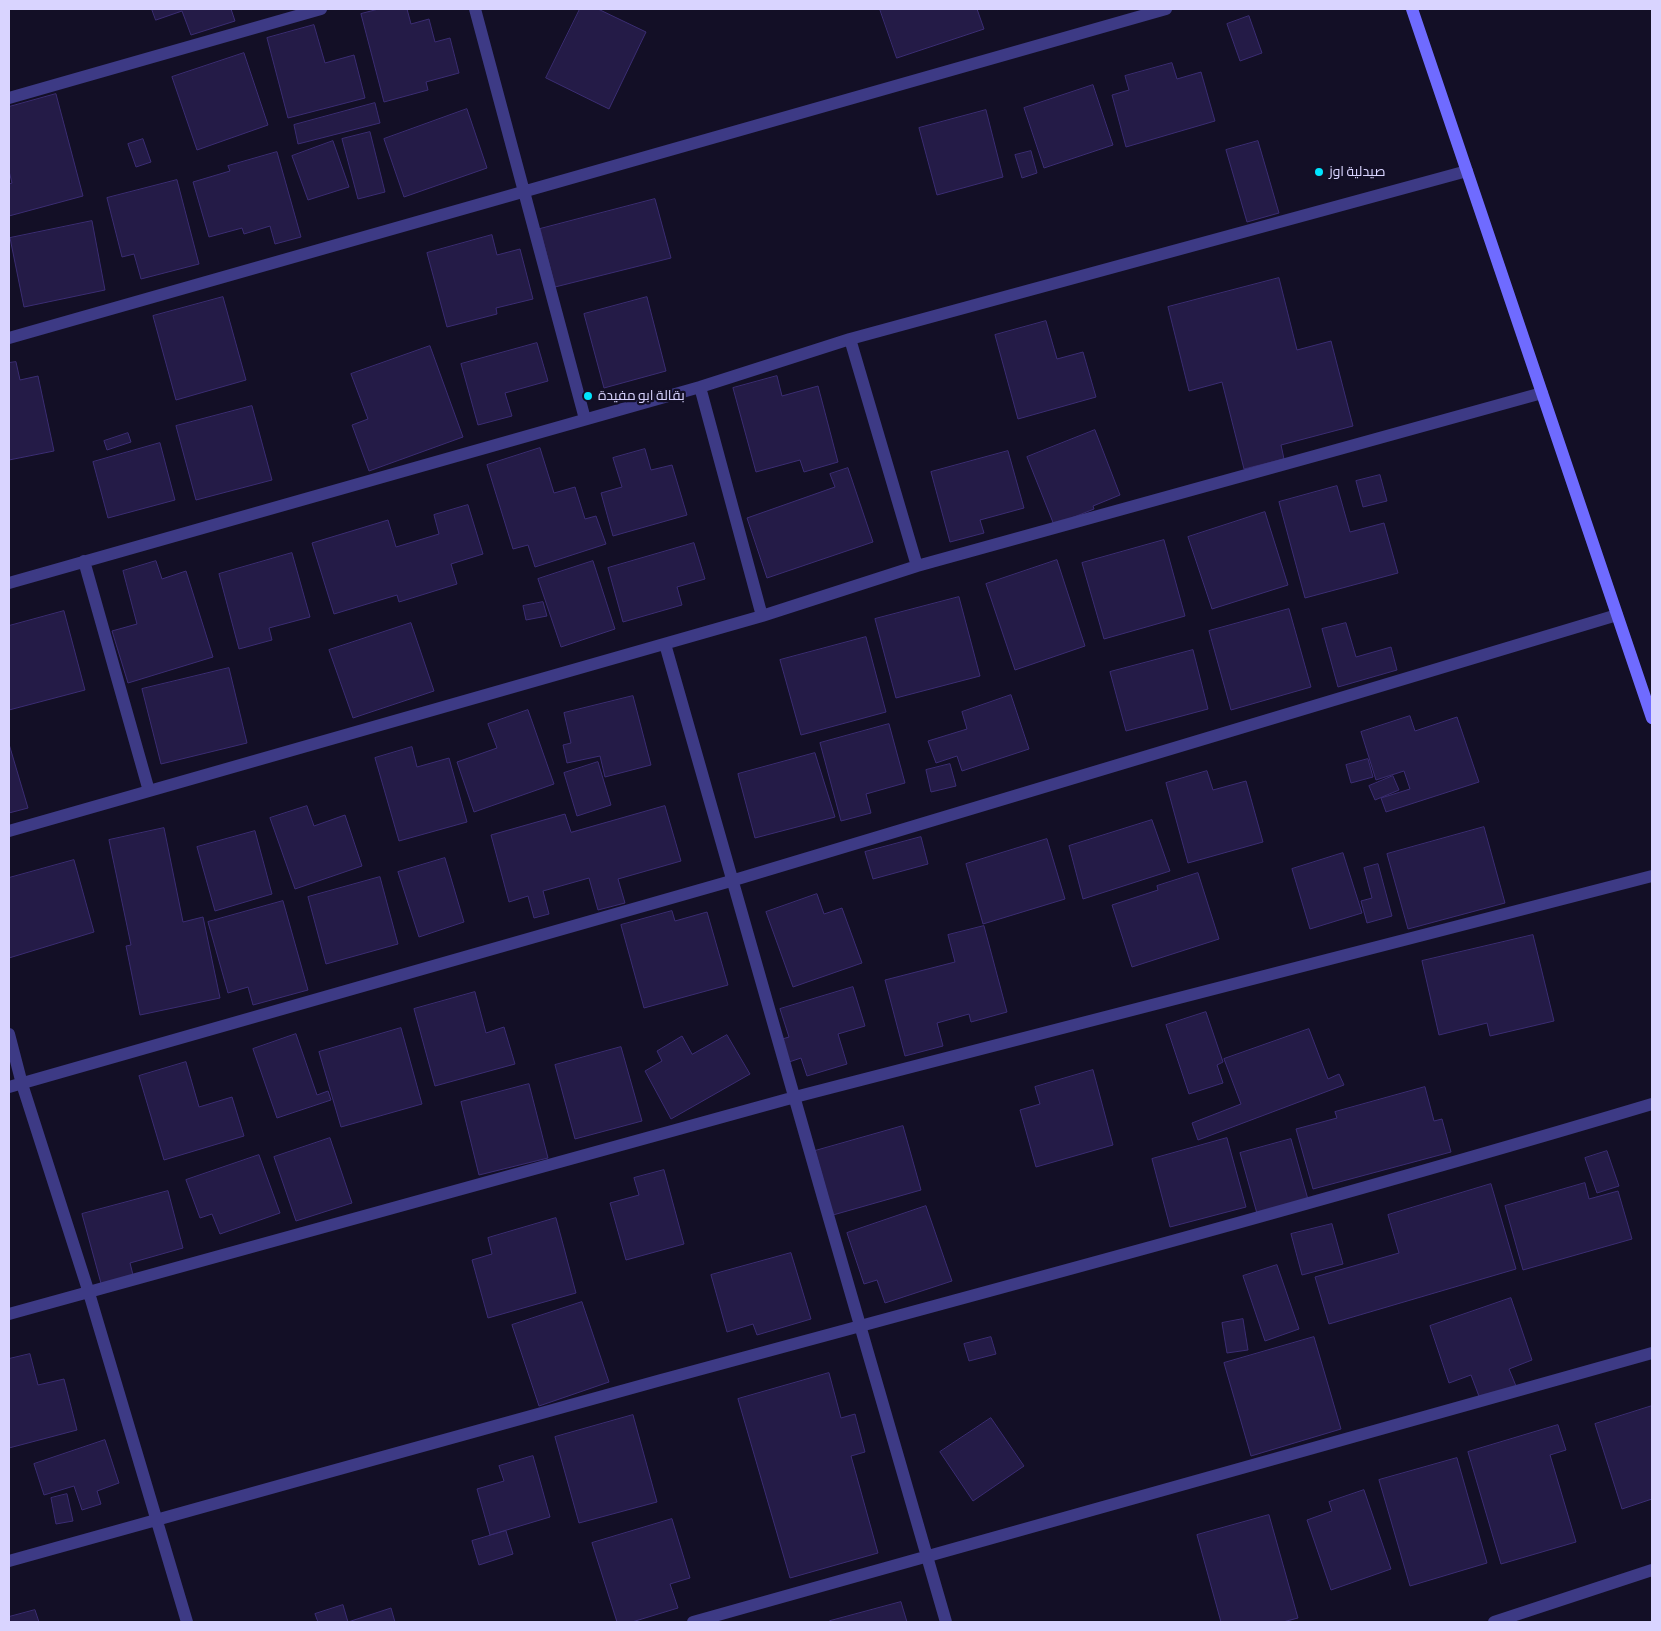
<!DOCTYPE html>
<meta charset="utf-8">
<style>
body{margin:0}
#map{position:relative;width:1661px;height:1631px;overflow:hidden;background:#130f26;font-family:"Alegreya Sans",sans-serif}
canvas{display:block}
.frame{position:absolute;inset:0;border:10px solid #d9d4ff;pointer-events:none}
</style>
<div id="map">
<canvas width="1661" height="1631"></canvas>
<div class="frame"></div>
</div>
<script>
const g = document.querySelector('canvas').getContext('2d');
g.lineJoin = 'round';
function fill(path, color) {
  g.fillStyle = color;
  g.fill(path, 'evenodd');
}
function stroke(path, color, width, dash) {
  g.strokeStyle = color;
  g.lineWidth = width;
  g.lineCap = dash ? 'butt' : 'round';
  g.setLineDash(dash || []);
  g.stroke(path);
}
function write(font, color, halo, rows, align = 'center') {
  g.font = font + ' "Alegreya Sans",Cairo,sans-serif';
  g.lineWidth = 4.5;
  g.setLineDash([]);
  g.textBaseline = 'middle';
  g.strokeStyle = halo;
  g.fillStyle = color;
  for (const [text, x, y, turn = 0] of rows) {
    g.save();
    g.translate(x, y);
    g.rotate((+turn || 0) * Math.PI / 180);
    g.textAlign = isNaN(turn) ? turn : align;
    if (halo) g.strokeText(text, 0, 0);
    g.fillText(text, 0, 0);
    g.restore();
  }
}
const building = new Path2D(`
 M152,9H231L235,21L191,35L182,11L156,20Z
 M379,9H407L411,24L429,19L435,42L450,38L459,73L426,82L428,90L384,102L361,14Z
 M580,9H598L646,32L609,109L546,78Z
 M880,9H977L984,29L897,58Z
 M1249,16L1262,53L1240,61L1227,24Z
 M314,25L325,63L354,55L365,98L288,118L267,38Z
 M244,53L268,125L197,150L172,77Z
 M1172,63L1177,79L1201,72L1215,121L1126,147L1112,95L1129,90L1125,76Z
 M1093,85L1113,145L1044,168L1024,108Z
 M56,94L83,196L9,216V184L12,183L9,171V107Z
 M375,103L380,123L298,144L294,125Z
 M467,109L487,168L404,197L384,139Z
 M986,110L1003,177L937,195L919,128Z
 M370,132L385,192L358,199L342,139Z
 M143,139L151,162L136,167L128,144Z
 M333,141L349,187L308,200L292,156Z
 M1258,141L1279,213L1247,222L1226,150Z
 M1031,151L1037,173L1022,178L1015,155Z
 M277,152L301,237L275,244L270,226L244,234L242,228L209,237L193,182L230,171L228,166Z
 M177,180L199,264L141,279L134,254L122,257L107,198Z
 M655,199L671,258L555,287L540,229Z
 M92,221L105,290L24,307L10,238Z
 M492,235L497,255L520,249L533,299L496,308L497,314L447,327L427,253Z
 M1279,278L1297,350L1331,341L1353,426L1281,445L1284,459L1244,469L1222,382L1189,391L1168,307Z
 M223,297L246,380L176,400L153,316Z
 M647,297L666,371L604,388L584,314Z
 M1046,321L1057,359L1083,352L1096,397L1018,419L995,335Z
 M537,343L548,381L505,393L512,416L478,425L461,364Z
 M430,346L463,437L369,471L352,425L368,419L351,374Z
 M16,362L20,380L38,376L54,451L9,460V363Z
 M777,376L782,396L818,386L838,462L804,472L800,460L756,472L733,388Z
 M252,406L272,480L196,500L176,426Z
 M1095,430L1120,495L1093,506L1094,509L1054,525L1027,457Z
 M128,433L131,442L107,450L104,441Z
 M160,443L175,500L108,518L93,462Z
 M540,448L554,493L575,487L585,519L596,516L606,544L535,567L528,545L513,549L487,465Z
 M645,449L651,470L672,465L687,515L613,536L601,493L622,487L613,458Z
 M1008,451L1024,508L980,520L984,533L950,542L931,472Z
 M848,468L873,542L767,578L747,518L835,487L830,474Z
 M1380,475L1387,501L1363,507L1356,481Z
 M1337,486L1350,532L1384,523L1398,573L1305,598L1279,502Z
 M468,505L483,554L451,564L457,584L399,602L397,595L334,614L312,543L388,520L396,547L439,534L434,515Z
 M1265,512L1288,585L1212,609L1188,537Z
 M1164,540L1185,616L1104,639L1082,563Z
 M694,543L705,579L677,587L682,605L623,622L608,568Z
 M292,553L310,617L269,628L272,640L239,649L219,574Z
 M1057,560L1085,646L1015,670L986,584Z
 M156,561L162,579L186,571L213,657L128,683L112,631L137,624L123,571Z
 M593,561L615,629L561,647L538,579Z
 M959,597L980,676L896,698L875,619Z
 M543,602L547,616L526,620L523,606Z
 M1289,609L1311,687L1231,710L1209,631Z
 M64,611L85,690L9,710V626Z
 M411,623L434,691L353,718L329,650Z
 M1346,623L1356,657L1391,647L1397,670L1338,687L1322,629Z
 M866,637L886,712L801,735L780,660Z
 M1193,650L1208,709L1126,731L1110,672Z
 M229,668L247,743L161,764L142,689Z
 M1011,695L1029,749L962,771L957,756L936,763L928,741L967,729L962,712Z
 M633,696L651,765L605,777L600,756L567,763L563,745L571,743L564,713Z
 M528,710L554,784L474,812L457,762L497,748L488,724Z
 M1410,716L1415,731L1457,717L1479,782L1386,812L1381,798L1410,789L1404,771L1376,780L1361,732Z
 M889,724L905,783L866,794L871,813L841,821L820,743Z
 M9,744L28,808L9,813Z
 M412,747L417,767L449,758L467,822L399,841L375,758Z
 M815,753L835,817L755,838L738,774Z
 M1368,759L1373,777L1351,783L1346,765Z
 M598,762L611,805L577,816L564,773Z
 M950,764L956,786L931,792L926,770Z
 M1207,771L1213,790L1246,781L1263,842L1188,863L1166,783Z
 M1393,776L1399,790L1375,800L1369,786Z
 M307,806L314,826L345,815L362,866L295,889L270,818Z
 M665,806L681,861L618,879L625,903L598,910L589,878L543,891L549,914L534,918L528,896L509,902L491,835L565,814L571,832Z
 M1152,820L1170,871L1083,899L1069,846Z
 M1484,827L1505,903L1408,929L1387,854Z
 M164,828L183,922L203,917L220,998L140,1015L126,946L131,945L109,840Z
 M255,831L272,894L215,911L197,847Z
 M921,837L928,864L873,879L865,852Z
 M1047,839L1065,899L983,924L966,864Z
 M1343,853L1362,913L1310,929L1292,869Z
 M445,858L464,922L419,937L398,872Z
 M74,860L94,932L9,958V878Z
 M1378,864L1392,916L1367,923L1361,901L1372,898L1364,868Z
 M1198,873L1219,939L1132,967L1112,905L1158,890L1157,886Z
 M380,877L398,944L326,964L308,897Z
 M817,894L824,914L842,908L862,963L793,987L766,912Z
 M283,901L308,990L253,1005L248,987L228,993L208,922Z
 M672,911L675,921L707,912L728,985L644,1008L621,925Z
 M984,926L1007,1012L971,1022L969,1014L937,1023L943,1046L905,1056L885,980L955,962L948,935Z
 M1533,935L1554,1021L1490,1036L1487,1023L1439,1035L1422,961Z
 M853,987L865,1026L838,1034L847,1064L807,1076L801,1058L786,1063L779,1040L789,1037L780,1009Z
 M475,992L486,1033L504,1027L515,1064L435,1086L414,1009Z
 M1206,1012L1223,1062L1217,1065L1223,1083L1189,1094L1166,1025Z
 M401,1028L422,1104L341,1127L319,1052Z
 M1309,1029L1328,1079L1339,1074L1344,1085L1198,1140L1192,1123L1241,1104L1224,1059Z
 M296,1034L317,1095L328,1091L331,1100L277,1118L253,1049Z
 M727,1035L750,1074L671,1119L645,1071L662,1061L657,1051L682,1036L692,1054Z
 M621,1047L642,1121L575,1139L555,1065Z
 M186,1062L199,1107L232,1097L244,1136L164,1160L139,1076Z
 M1093,1070L1113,1145L1036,1167L1020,1110L1040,1104L1035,1087Z
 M529,1084L548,1158L479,1175L461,1102Z
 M1425,1087L1434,1121L1442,1119L1451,1152L1313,1189L1296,1129L1337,1118L1335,1112Z
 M903,1126L921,1190L833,1215L815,1151Z
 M330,1138L352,1203L296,1221L274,1157Z
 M1227,1138L1246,1207L1170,1227L1152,1159Z
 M1291,1139L1309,1203L1258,1217L1240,1153Z
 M1607,1151L1619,1186L1597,1193L1585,1158Z
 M259,1155L280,1213L220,1234L212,1214L200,1218L186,1180Z
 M664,1170L684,1244L626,1260L610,1203L639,1195L634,1178Z
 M1585,1183L1589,1199L1618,1191L1632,1239L1523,1270L1505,1206Z
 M1491,1184L1516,1269L1329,1324L1315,1277L1399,1253L1388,1215Z
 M168,1191L183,1248L130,1263L134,1279L102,1287L82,1214Z
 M926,1206L952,1281L885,1303L877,1280L864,1284L847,1233Z
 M556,1218L576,1293L488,1318L472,1260L492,1254L488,1238Z
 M1332,1224L1343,1264L1302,1275L1291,1234Z
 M791,1253L811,1319L757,1335L753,1324L727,1332L711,1275Z
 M1277,1265L1299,1329L1265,1341L1243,1276Z
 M1511,1298L1532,1360L1509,1369L1516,1386L1480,1399L1471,1375L1449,1383L1430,1326Z
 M582,1302L609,1382L539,1406L512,1325Z
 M1243,1319L1248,1350L1227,1353L1222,1323Z
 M991,1337L996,1354L969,1361L964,1344Z
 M1314,1337L1341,1429L1251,1456L1224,1363Z
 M30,1354L38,1385L64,1379L77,1430L9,1448V1359Z
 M829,1373L841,1418L855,1414L865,1452L851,1456L878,1553L790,1578L738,1399Z
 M1652,1406V1499L1622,1509L1595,1424Z
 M633,1415L657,1502L579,1523L555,1437Z
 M991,1418L1024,1466L973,1501L940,1452Z
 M1558,1425L1566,1450L1550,1455L1576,1542L1501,1564L1468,1452Z
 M105,1440L119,1483L97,1491L101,1504L82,1510L74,1486L44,1495L34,1464Z
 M533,1456L550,1517L490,1535L477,1489L504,1481L499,1466Z
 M1457,1458L1487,1563L1410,1586L1379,1480Z
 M1364,1490L1391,1569L1331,1590L1307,1520L1332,1511L1329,1502Z
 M67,1494L73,1521L56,1524L51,1498Z
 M1269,1515L1298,1618L1283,1622H1221L1197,1535Z
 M672,1519L690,1578L670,1584L678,1608L632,1622H617L592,1543Z
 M506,1531L513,1554L479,1565L472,1541Z
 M901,1602L907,1622H831L830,1621Z
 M343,1605L348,1622L391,1608L395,1622H318L315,1614Z
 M35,1610L39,1622H9V1617Z`);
fill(building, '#241b47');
stroke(building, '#3b2d73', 1);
stroke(new Path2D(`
 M475,9L585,419
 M9,98L321,9
 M9,338L1166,9
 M850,339L917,566
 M700,387L762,616
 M84,561L149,791
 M9,583L700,387L850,339L1467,171
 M665,644C756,971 852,1296 946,1622
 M9,831L762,616L917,566L1542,393
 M9,1034L22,1084L89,1293L187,1622
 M9,1087L731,881L1617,615
 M9,1314L795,1097L1652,876
 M9,1561C226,1501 444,1439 661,1380C992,1290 1324,1202 1652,1104
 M693,1622L1652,1353
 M1494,1622L1652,1570`), '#3d3a85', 12);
stroke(new Path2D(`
 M1412,9L1652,718`), '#6f6bff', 12);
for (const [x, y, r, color] of [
 [1319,172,5,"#00e5ff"],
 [588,396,5,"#00e5ff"]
]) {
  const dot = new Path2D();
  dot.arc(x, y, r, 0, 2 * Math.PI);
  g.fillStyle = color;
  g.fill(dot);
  stroke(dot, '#130f26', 2);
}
write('14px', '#d9d4ff', '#130f26', [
 ["صيدلية اوز",1329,172],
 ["بقالة ابو مفيدة",598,396]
], 'left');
</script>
